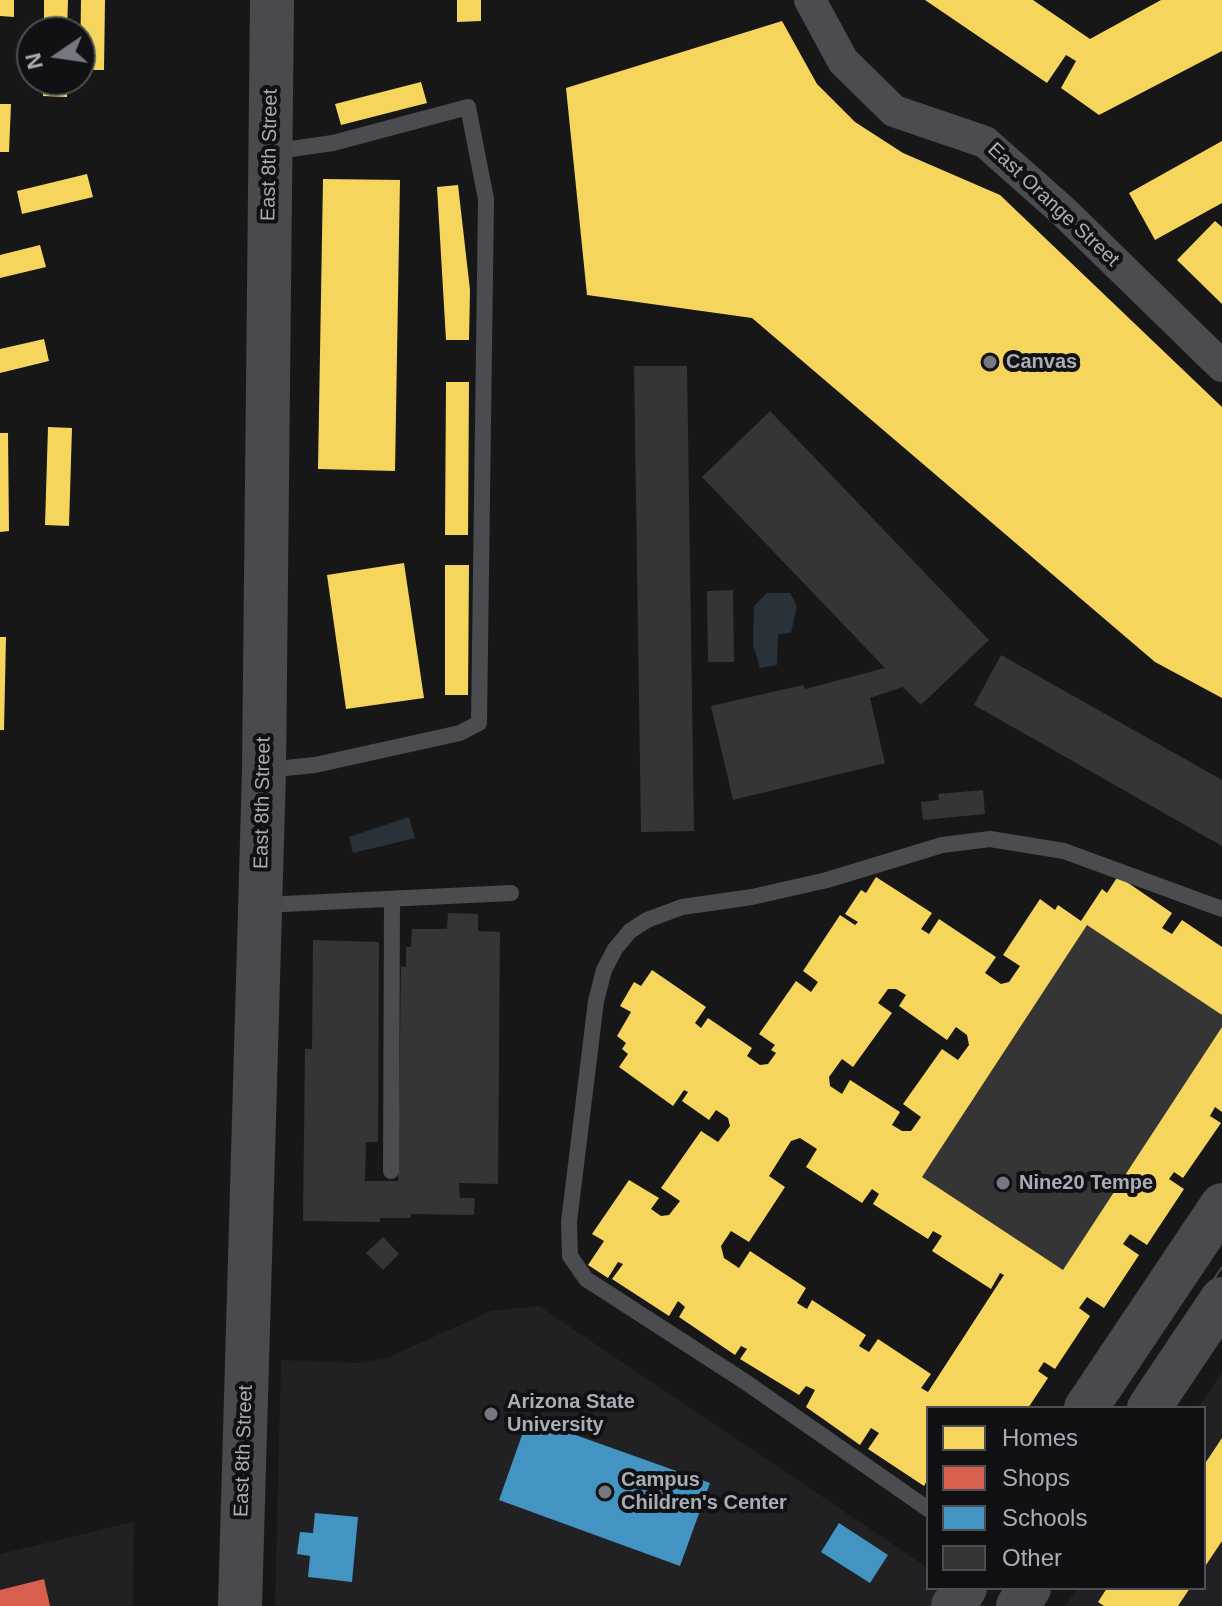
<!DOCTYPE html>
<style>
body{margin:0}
#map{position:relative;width:1222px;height:1606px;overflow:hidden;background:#171717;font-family:Arial,sans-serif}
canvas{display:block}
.legend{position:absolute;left:926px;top:1406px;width:280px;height:184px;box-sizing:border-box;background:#111113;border:2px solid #4d4f55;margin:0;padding:10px 14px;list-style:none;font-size:24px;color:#a8adb8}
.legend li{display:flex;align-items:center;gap:16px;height:40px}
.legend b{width:40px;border:2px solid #4d4f55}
.north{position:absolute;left:16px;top:16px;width:80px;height:80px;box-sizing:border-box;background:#111113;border:2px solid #4d4f55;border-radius:50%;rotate:257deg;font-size:22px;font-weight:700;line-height:32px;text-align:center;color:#a8adb8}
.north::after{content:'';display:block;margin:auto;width:28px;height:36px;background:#757880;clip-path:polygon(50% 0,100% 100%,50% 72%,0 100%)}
</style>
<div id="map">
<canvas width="1222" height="1606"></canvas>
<ul class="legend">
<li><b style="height:22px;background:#f6d55c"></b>Homes</li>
<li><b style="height:22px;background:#d6604d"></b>Shops</li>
<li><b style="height:22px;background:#4393c3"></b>Schools</li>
<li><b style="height:22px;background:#353536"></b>Other</li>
</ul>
<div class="north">N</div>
</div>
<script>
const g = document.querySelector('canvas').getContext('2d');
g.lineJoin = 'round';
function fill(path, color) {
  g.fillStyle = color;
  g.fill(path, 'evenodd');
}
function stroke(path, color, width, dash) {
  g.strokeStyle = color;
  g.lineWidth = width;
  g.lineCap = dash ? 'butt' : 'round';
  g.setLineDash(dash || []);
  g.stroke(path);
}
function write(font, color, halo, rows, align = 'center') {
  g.font = font + ' Arial,sans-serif';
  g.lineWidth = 8;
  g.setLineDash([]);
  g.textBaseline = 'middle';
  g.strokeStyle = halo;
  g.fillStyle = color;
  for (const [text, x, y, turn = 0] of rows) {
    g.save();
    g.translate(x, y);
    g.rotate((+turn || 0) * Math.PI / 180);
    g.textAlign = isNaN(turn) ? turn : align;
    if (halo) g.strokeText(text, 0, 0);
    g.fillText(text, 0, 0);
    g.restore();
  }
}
fill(new Path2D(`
 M539,1306L928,1568V1588H958L985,1606H275L281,1360L358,1363L387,1358L491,1311Z
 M1222,1372V1606H1065L1077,1588H1204V1408H1198Z
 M134,1522L133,1606H0V1554Z`), '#212123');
fill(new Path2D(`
 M767,593H790L797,606L791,633L778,634L777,665L760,668L753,645L754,606Z
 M409,817L415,838L353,853L349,837Z`), '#2a3239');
fill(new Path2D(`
 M0,0H14V17L0,16Z
 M44,0H68L67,32H44Z
 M81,0H105L104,70H80Z
 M457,0H481V21L457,22Z
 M925,0H1033L1090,39L1161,0H1222V51L1099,115L1061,88L1076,61L1066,55L1047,83Z
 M782,21L817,84L855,122L903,153L1000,195L1222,407V698L1155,662L752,318L587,295L566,88Z
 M43,80H67V97L43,96Z
 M421,82L427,103L341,125L335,104Z
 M0,104H11L9,152H0Z
 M1222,141V203L1155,240L1129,193Z
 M87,174L93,197L22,214L17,191Z
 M323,179L400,180L395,471L318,469Z
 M458,185L470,290L469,340H446L437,187Z
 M1215,221L1222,227V304L1177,260Z
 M40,245L46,267L0,278V255Z
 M44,339L49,361L0,373V349Z
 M446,382H469L468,535H445Z
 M48,427L72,428L69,526L45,525Z
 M0,433H8L9,531L0,532Z
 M404,563L424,698L346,709L327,575Z
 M445,565H469L468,695H445Z
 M0,637H6L4,730H0Z
 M1118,876L1172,913L1162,928L1172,934L1182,920L1222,947V1112L1215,1107L1210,1116L1221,1123L1183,1178L1174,1172L1169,1179L1184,1189L1147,1245L1130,1234L1123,1244L1139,1255L1104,1308L1087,1297L1079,1308L1090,1316L1055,1369L1044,1362L1038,1371L1048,1378L1028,1408H928V1479L924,1486L868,1449L879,1433L871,1428L860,1445L806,1407L815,1390L806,1386L799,1395L740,1359L747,1349L741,1346L735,1355L679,1317L685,1307L678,1301L669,1316L612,1279L623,1264L618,1262L608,1278L588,1265L604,1241L592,1234L629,1180L659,1198L651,1209L661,1216L669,1215L680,1201L661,1188L701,1131L718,1142L730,1126L728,1118L716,1110L709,1120L682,1101L688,1092L684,1090L673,1106L619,1067L628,1054L622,1049L626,1043L617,1036L631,1012L620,1006L634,982L641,986L652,970L706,1007L695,1023L701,1028L708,1018L752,1048L747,1056L760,1065L768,1064L776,1053L771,1050L775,1045L759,1034L796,981L811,992L818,982L803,971L840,915L855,925L858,922L845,914L861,890L866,893L876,877L932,913L921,929L929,934L939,919L996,957L985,973L1001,984L1009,982L1020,966L1003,955L1040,899L1055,910L1058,905L1081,921L1102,889L1107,893ZM888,989H896L906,995L899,1006L947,1040L956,1027L967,1035L969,1045L958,1060L942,1049L903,1104L921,1117L911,1131H902L892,1125L900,1112L850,1080L842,1094L830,1086L829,1077L842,1059L853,1067L892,1013L878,1003ZM800,1138L817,1149L806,1167L862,1203L872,1189L879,1194L873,1204L928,1239L933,1231L942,1236L932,1251L991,1289L1000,1273L1004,1275L928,1392L921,1388L931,1374L878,1339L869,1352L859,1346L866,1335L812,1300L807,1309L797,1303L806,1288L750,1251L739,1268L724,1258L721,1246L731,1231L749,1242L785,1187L769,1176L791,1141Z
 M1222,1438V1541L1204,1568V1465Z
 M1107,1588H1190L1178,1606H1104L1098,1602Z`), '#f6d55c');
fill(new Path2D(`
 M44,1579L50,1606H0V1590Z`), '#d6604d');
fill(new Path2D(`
 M528,1418L710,1483L680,1566L499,1500Z
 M315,1513L358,1517L352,1582L308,1577L310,1556L297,1554L300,1532L313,1533Z
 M839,1523L888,1555L870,1583L821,1552Z`), '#4393c3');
fill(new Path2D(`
 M634,366H687L694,831L641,832Z
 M770,411L989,640L921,705L903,687L870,698L885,763L733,800L711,706L803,685L805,689L885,668L702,477Z
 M733,590L734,662H708L707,591Z
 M1001,655L1222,780V846L974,705Z
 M983,790L985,814L923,820L921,802L939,800L938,794Z
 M448,913L478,914V931L500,932L498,1184L459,1183L460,1198H475L474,1215L411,1214V1218H380V1222L303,1221L305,1049H312L313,940L379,942L378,1142H366L365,1181H398L401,966L406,967V947H411L412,929H447Z
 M1087,925L1222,1015V1027L1063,1270L922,1177Z
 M383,1237L399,1254L383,1270L366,1253Z`), '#353536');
stroke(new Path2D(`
 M266,770L315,765L460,733L479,723L486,199L468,107L333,143L270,152
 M262,905L511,893
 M391,1171L392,899
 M928,1509L744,1381L586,1279L570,1256L569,1222L596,1001L604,970L615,949L630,931L647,920L682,907L752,897L827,880L942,845L990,839L1064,851L1222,909`), '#4b4c50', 16);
stroke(new Path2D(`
 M810,0L843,61L894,111L985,142L1064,212L1222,366`), '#4b4c50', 32);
stroke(new Path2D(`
 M1086,1408L1222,1205
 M1149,1408L1222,1299
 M240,1606L264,771L272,0
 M953,1606L965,1588
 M1018,1606L1029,1588`), '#4a4a4e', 44);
stroke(new Path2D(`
 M1105,1408L1222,1231
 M1128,1408L1222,1267
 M974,1606L986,1588
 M997,1606L1009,1588`), '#4b4c4f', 2);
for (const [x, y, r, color] of [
 [990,362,8,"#757880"],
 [1003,1183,8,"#757880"],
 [491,1414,8,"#757880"],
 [605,1492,8,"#757880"]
]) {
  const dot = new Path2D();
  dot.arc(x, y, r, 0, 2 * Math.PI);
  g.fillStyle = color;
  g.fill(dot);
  stroke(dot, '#111113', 3);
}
write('20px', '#a8adb8', '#111113', [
 ["East 8th Street",270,155,-89],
 ["East Orange Street",1053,205,43],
 ["East 8th Street",263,803,-89],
 ["East 8th Street",244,1451,-88]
]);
write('bold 20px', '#a8adb8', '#111113', [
 ["Canvas",1006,362],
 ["Nine20 Tempe",1019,1183],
 ["Arizona State",507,1402],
 ["University",507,1425],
 ["Campus",621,1480],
 ["Children's Center",621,1503]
], 'left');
</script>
